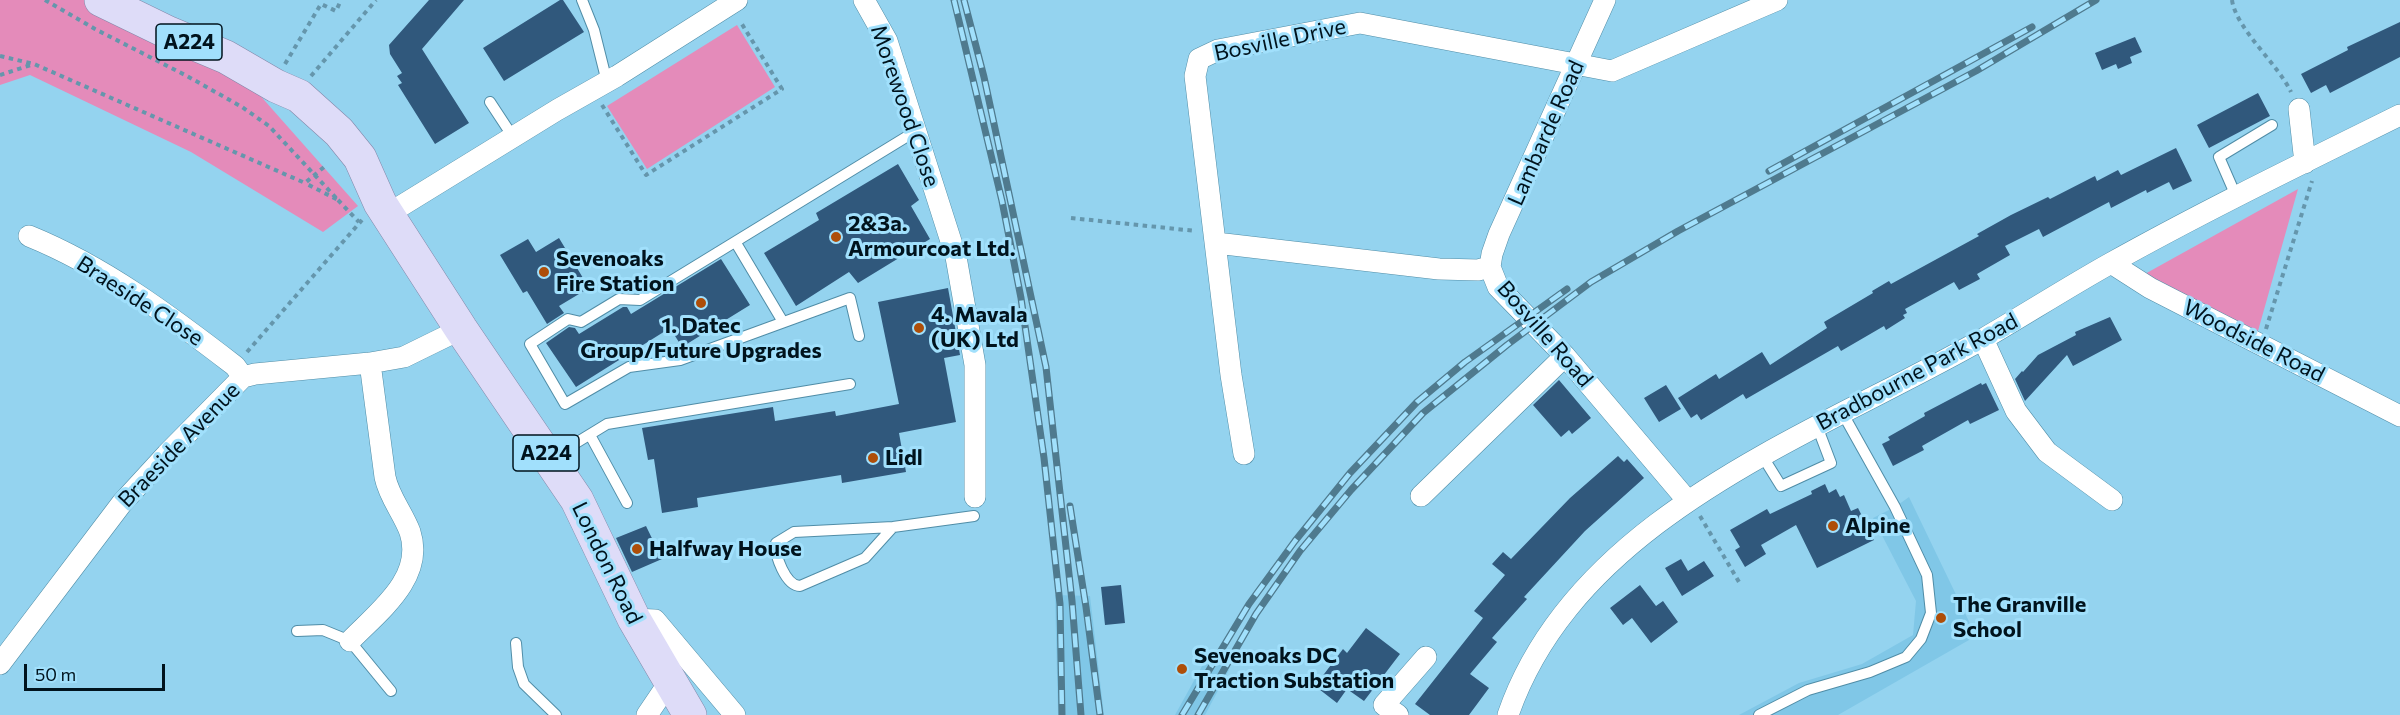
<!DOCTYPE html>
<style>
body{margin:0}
#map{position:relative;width:2400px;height:715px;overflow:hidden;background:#94d3ef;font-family:Commissioner,sans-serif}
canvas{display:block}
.scale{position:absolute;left:24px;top:664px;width:141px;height:27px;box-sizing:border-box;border:3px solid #00131d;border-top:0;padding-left:8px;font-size:18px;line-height:21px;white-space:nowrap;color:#00131d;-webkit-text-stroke:4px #a1e0fc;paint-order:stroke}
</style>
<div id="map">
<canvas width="2400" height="715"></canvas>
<div class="scale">50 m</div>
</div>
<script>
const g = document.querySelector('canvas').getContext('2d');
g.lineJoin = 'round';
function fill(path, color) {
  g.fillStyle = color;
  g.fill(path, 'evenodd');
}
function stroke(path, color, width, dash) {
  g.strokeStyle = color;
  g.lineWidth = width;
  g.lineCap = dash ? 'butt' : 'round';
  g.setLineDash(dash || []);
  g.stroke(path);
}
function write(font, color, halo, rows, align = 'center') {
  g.font = font + ' Commissioner,sans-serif';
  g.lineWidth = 6;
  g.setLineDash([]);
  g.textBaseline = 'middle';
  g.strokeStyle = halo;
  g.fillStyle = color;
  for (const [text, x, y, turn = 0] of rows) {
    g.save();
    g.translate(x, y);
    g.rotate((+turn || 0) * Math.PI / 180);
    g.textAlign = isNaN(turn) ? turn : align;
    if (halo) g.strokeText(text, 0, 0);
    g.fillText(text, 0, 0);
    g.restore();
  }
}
fill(new Path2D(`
 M1909,497L1976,636L1838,715H1739L1799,683L1862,664L1913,635L1916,601L1873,518L1895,507Z
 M1055,595L1090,596L1104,715H1058Z
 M1207,657L1229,670L1205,715H1175Z`), '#80c7e7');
fill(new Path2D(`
 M0,0H101L226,57L358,206L323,232L191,152L30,75L0,85Z
 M737,25L775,87L647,169L607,106Z
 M2298,189L2258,331L2143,275Z`), '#e48bba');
fill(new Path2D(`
 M429,0H464L422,49L469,123L435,144L398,85L402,83L397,76L402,73L390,54L389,45Z
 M560,0H563L584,32L504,81L483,48Z
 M2400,22V57L2330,93L2326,85L2311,93L2301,74L2348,50L2347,47Z
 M2135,37L2142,52L2130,57L2132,63L2118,69L2116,64L2102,70L2095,53Z
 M2258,93L2270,116L2209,148L2197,125Z
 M2176,148L2192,181L2173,190L2169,182L2147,193L2146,190L2111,208L2109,202L2043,237L2039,229L2005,246L2010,255L1977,274L1980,279L1959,290L1954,282L1905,309L1907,313L1903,315L1905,318L1886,330L1884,326L1841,351L1838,346L1746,399L1743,394L1701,420L1697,414L1691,418L1678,398L1716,374L1719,379L1762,352L1770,365L1827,328L1824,322L1873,293L1872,291L1889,281L1891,284L1979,236L1977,234L2011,215L2048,197L2050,199L2095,176L2097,181L2118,170L2121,175Z
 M898,164L919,200L911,206L930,239L858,283L849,272L796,306L764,253L819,220L816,213Z
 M559,238L589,288L559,306L564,313L547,324L527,291L523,293L500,255L528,239L536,252Z
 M721,259L750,305L682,347L670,328L576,387L546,343L569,327L575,328L579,334L623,307H627L631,314Z
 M948,288L960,355L944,358L956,422L899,433L906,472L842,483L841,475L697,498L698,507L662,513L654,459L648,460L642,428L773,407L775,421L835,411L836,416L899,404L878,302Z
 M2110,317L2122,340L2073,366L2067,355L2025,401L2015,379L2022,371L2023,372L2038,355L2076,335L2075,332Z
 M1559,380L1591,418L1572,434L1569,430L1561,437L1533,405Z
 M1981,383L1982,385L1986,383L1999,410L1970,424L1968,420L1922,446L1924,450L1893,466L1882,444L1890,440L1888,437L1925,416L1924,413Z
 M1666,385L1681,409L1659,422L1644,398Z
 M1618,456L1624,462L1627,459L1644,478L1585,531L1524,597L1527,599L1492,638L1497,642L1470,674L1489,688L1469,715H1430L1415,704L1483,618L1474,611L1505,575L1492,564L1503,552L1511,559L1570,498Z
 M1825,484L1829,493L1836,489L1840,497L1844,495L1851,511L1858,508L1874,540L1817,568L1796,525L1761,545L1766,554L1745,567L1735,550L1740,547L1730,530L1767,509L1770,514L1812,494L1811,491Z
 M646,526L662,559L632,572L616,538Z
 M1681,559L1688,571L1704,561L1714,576L1682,596L1665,568Z
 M1121,585L1125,623L1105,625L1101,587Z
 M1640,585L1656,606L1663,601L1678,622L1651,643L1632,618L1623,625L1610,608Z
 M1366,628L1400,654L1364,701L1347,689L1337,703L1315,686L1343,649L1347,653Z`), '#30587c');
const service = new Path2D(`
 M582,0L594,30L607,82
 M490,102L513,137
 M2236,196L2219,157L2272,125
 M736,243L783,322
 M859,336L850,298L680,360L629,367L565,404L530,344L568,319L581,322L619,299L640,300L916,131
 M590,435L627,503
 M553,457L607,424L850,384
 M1763,457L1781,486L1831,463L1817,426
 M893,527L865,558L800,586C786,586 774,555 776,543L794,532L893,527L974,516
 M297,631L323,630L350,641L391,691
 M516,643L518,667L524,684L556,715
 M1759,715L1808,690L1870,672L1906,657L1921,639L1931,613L1927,575L1895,507L1843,414`);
const minor = new Path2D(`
 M864,0L887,41L956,257L975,365V497
 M1605,0L1499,234L1492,254L1490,267L1498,287L1565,356L1687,500
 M2299,109L2305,163
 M388,214L557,110L617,76L737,0
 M29,236C105,267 170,316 235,366L243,377
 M1216,243L1439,269L1478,270L1490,267
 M2111,263L2150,288L2400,416
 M1983,339L2016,411L2047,452L2112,500
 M1244,454L1231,375L1195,76L1199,59L1218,50L1360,23L1612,71L1777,0
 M1421,496L1565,356
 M634,619L655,620L735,715
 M350,641C378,612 425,578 410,532C403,513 389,497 385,477L370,363
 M0,664L122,503L167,454L243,377L255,374L370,363L404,357L461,329
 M647,715L670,681
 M1398,715L1384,705L1426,657
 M1508,715C1577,515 1815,435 1983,339C2026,314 2068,287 2111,263C2206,210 2303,163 2400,115`);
const primary = new Path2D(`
 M101,0L169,33L226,57L276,86L299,96L339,132L360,158L380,203L461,329L577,500L634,619L690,715`);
stroke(service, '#508da7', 12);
stroke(minor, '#508da7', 22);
stroke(primary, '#8287a9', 34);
stroke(new Path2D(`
 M45,0L95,29L187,76L242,107L269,126L338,200L305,183
 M2232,0C2236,29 2278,64 2291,92
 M0,56L34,64L305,183L324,167
 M285,64L321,4L336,11L341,0
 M0,75L34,64
 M311,76L376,0
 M602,105L646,175L782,89L740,21
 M338,200L359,222
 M1071,218L1196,231
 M2266,329L2312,181
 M247,352L362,220
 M1700,516L1739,582`), '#6596ac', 4, [4.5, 4.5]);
stroke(service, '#fff', 10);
stroke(minor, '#fff', 21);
stroke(primary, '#dedcf8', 33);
const rail = new Path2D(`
 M954,0L1002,201L1021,298L1044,458L1060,604L1062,715
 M964,0L984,77L1046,367L1072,601L1081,715
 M1769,171L2032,27
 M1070,506L1086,607L1100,715
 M1182,715L1249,604L1295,541L1350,473L1417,402L1465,362L1567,289
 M1198,715L1256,614L1300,551L1351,490L1423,413L1507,345L1591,282L1678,231L1976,71L2096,0`);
stroke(rail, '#4f7a8e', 7);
stroke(rail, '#a1e0fc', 4.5, [14]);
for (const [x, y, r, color] of [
 [836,237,6,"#ae4e09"],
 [544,272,6,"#ae4e09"],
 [701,303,6,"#ae4e09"],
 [919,328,6,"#ae4e09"],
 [873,458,6,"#ae4e09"],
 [1833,526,6,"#ae4e09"],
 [637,549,6,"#ae4e09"],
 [1941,618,6,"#ae4e09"],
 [1182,669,6,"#ae4e09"]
]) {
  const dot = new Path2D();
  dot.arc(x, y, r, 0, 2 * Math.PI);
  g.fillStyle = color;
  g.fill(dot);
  stroke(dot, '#a1e0fc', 2);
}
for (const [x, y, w] of [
 [189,42,66],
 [546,453,66]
]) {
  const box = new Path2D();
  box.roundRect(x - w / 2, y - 18, w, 36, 4.5);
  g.fillStyle = '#a1e0fc';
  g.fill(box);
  stroke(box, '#00131d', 1.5);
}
write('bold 21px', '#00131d', null, [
 ["A224",189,42],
 ["A224",546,453]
]);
write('22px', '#00131d', '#a1e0fc', [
 ["Bosville Drive",1280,40,-12],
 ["Morewood Close",905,106,71],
 ["Lambarde Road",1546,133,-66],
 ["Braeside Close",140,301,33],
 ["Bosville Road",1545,334,49],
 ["Woodside Road",2254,341,27],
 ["Bradbourne Park Road",1917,372,-28],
 ["Braeside Avenue",179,445,-46],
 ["London Road",607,563,64]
]);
write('bold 22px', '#00131d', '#a1e0fc', [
 ["2&3a.",848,224],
 ["Armourcoat Ltd.",848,249],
 ["Sevenoaks",556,259],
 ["Fire Station",556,284],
 ["4. Mavala",931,315],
 ["(UK) Ltd",931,340],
 ["1. Datec",701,326,"center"],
 ["Group/Future Upgrades",701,351,"center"],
 ["Lidl",885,458],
 ["Alpine",1845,526],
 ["Halfway House",649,549],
 ["The Granville",1953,605],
 ["School",1953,630],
 ["Sevenoaks DC",1194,656],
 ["Traction Substation",1194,681]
], 'left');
</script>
